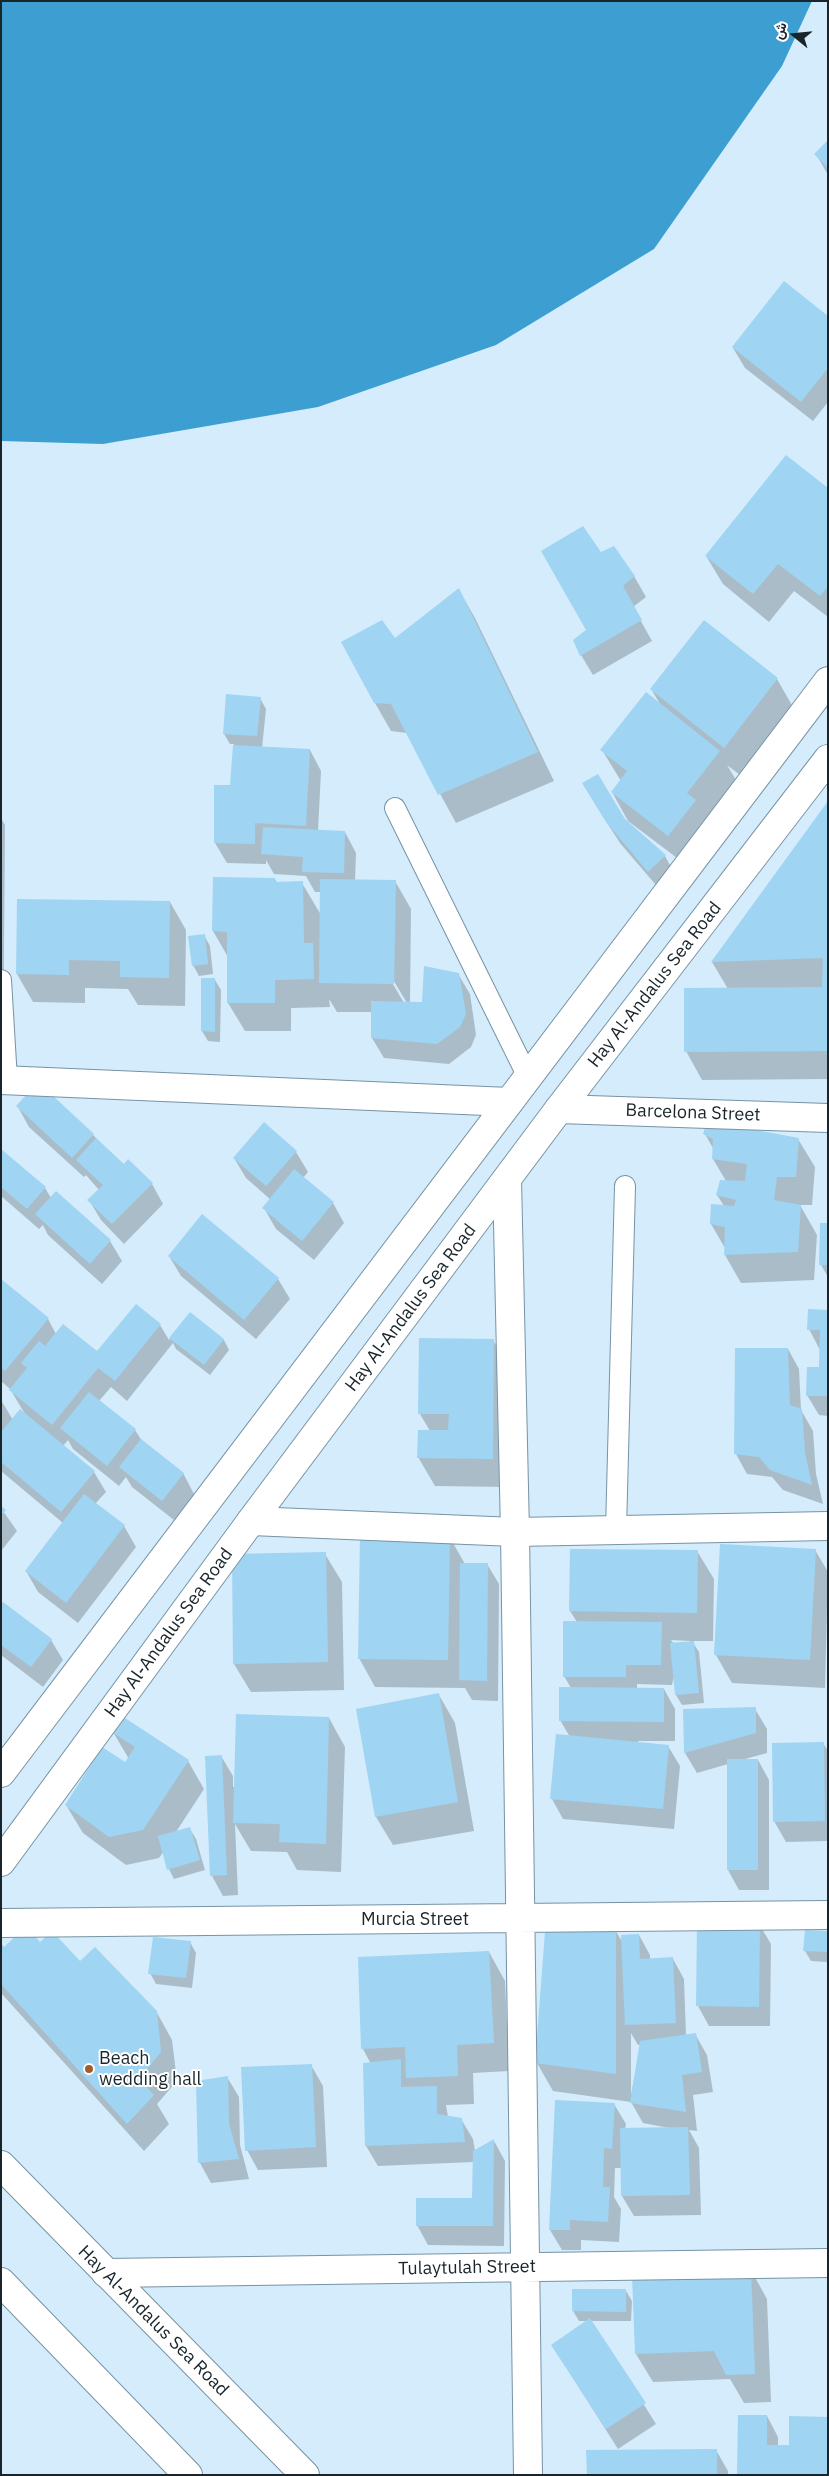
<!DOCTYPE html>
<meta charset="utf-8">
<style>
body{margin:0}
#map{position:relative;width:829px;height:2476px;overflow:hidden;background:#d4ecfb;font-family:"IBM Plex Sans",Vazirmatn,sans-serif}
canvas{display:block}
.frame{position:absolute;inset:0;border:2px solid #19252b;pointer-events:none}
.north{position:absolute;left:769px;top:10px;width:50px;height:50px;-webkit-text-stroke:4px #fff;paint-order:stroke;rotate:287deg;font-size:14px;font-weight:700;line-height:20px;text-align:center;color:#19252b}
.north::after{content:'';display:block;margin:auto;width:18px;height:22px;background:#19252b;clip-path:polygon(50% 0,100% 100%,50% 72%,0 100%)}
</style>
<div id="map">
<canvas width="829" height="2476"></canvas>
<div class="frame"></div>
<div class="north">ش</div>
</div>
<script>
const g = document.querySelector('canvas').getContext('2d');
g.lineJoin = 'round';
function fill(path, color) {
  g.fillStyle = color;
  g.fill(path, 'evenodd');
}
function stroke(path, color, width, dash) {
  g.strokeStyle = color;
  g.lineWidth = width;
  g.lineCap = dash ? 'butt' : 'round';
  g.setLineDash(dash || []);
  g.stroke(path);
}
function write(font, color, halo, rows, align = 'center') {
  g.font = font + ' "IBM Plex Sans",sans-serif';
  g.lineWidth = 4;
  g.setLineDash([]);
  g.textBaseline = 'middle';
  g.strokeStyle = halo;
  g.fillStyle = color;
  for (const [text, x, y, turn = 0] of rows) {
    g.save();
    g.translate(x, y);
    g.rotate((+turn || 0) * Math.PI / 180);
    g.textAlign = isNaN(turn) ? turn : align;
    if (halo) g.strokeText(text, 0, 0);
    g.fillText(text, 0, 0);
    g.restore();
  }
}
fill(new Path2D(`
 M1,1H812L782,66L654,249L496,345L318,407L103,444L1,441Z`), '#3d9fd1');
fill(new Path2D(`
 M828,142V175L816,154Z
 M828,317V402L813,421L745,368L733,348Z
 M828,489V617L794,591L769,622L723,584L706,556Z
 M600,554L634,576L646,597L633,607L652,641L593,675L581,655L588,631Z
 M459,590L475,618L554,781L456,823L407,733L391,731L375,703L394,640Z
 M777,679L793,707L740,775L727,765L736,780L706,819L712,829L685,864L628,821L612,792L621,781L602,750L660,704L651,689Z
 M260,698L266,709L262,748L310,750L321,771L318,831L345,832L356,853L355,881H395L411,909L410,1003L423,1004L458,974L470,994L476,1035L471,1047L449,1064L384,1058L372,1038V1012H337L329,999L330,1007L291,1008V1031H245L228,1003V957L213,931L214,878L275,879L277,883H302L321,915V892H315L306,876L274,874L266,860V864L227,863L215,843L231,786L234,744H230L224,734ZM392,978L407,1003H404L390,979Z
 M828,803V1079L702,1080L686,1051L728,989L712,962Z
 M595,804L665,856L676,876L661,891L620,843Z
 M1,818L5,825L3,1072H1Z
 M170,902L186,930L185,1006L138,1005L128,989L85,988V1003L33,1002L17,974Z
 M204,935L210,946L213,974L199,976L193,965Z
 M215,980L221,990L220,1042L208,1041L202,1031Z
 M18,1107L93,1135L124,1166L152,1184L163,1204L124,1244L101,1220L89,1200L99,1190L86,1175L84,1177L29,1127Z
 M705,1134L798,1139L815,1167L812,1205H800L817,1235L814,1280L741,1283L725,1255V1248L711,1224L724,1206L717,1195L726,1181L713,1159L714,1150Z
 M1,1151L45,1188L51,1198L110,1241L122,1261L102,1284L48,1235L43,1225L39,1229L1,1196Z
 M296,1152L308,1172L303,1178L333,1203L344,1223L314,1260L276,1229L264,1208L271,1200L246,1178L234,1158Z
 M828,1224V1277L821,1265Z
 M169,1256L278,1279L290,1299L256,1339L181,1276Z
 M1,1281L48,1319L56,1334L97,1353L160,1325L169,1340L190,1313L224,1340L229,1350L210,1375L176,1349L173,1343L127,1401L111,1387L99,1401L135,1430L142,1441L183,1473L194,1494L174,1520L132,1487L126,1477L119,1486L73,1449L68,1440L63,1446L94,1472L106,1492L95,1504L124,1526L136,1547L78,1623L38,1592L26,1571L63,1523L1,1471V1400L13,1420L25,1414L10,1389L1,1381Z
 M828,1311V1416L819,1415L807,1395L820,1369V1350L809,1329Z
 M493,1340L510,1369L508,1487L435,1486L418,1457L430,1431L420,1414Z
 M788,1349L799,1369L801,1410L813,1431L816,1474L823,1504L783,1490L772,1477L747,1474L736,1454Z
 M1,1508L17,1531L1,1551Z
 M449,1536L465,1564H487L499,1584L498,1701L472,1700L465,1688L375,1687L359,1658Z
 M815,1550L828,1572L825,1688L732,1683L716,1655Z
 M697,1551L714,1579L713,1641H692L699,1652L704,1703L682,1705L676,1695L674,1675L672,1685L637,1684V1689H664L675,1709V1741H638V1743L668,1746L680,1766L674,1829L563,1819L552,1799L570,1737L560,1720L571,1688L564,1676L577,1622L570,1611ZM671,1640L690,1641V1642L674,1644Z
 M325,1554L342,1582L344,1690L251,1692L234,1664Z
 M1,1607L51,1640L63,1660L43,1687L1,1655Z
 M439,1695L455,1723L474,1831L393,1845L376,1817L358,1710Z
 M755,1709L767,1729V1753L745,1759L758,1760L769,1780V1890H739L728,1870V1764L697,1773L685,1753Z
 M329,1718L345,1747L341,1872L297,1870L287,1852L251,1851L235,1824L238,1895L223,1896L212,1876L221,1756L233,1776V1787H235Z
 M113,1732L188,1761L204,1789L176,1832L190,1829L196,1839L205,1870L174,1879L169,1869L164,1851L159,1858L126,1865L83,1833L66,1805L126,1764L129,1759Z
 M823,1743L828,1751V1841L786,1842L774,1821Z
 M759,1924L771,1944L770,2026H709L698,2006Z
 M615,1930L623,1943L639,1935L650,1955V1960L673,1959L684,1979L686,2036L695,2034L707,2055L713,2092L693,2095L697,2131L689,2130L699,2148L701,2215L634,2216L622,2196V2168H615L614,2197L621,2209L619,2242L581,2240V2250H562L550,2230L614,2104L626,2124L625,2129L669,2128L643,2123L631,2102L553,2091L537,2063ZM631,2033L638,2045L641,2044L631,2095Z
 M828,1932V1962L811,1961L805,1951Z
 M190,1942L196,1953L192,1988L156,1984L150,1973Z
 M1,1945L4,1948L80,1962L156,2011L172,2040L177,2081L157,2104L169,2124L144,2151L1,1993Z
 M489,1952L505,1981L509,2071L473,2073L474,2104L446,2105L448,2117L461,2119L473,2139L475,2151L494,2141L505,2161L504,2246L428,2245L417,2225L473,2199L474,2162L378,2166L366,2146L371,2064L363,2049Z
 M311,2065L323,2086L327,2167L258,2170L247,2150Z
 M227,2077L239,2097L240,2145L249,2179L211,2183L200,2163L198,2082Z
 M751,2270L767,2299L771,2402L744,2403L730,2379L653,2382L636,2354Z
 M626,2291L632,2301L631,2321H591L656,2424L618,2449L552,2345L588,2321H579L573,2311Z
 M767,2416L778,2437V2446L828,2475H738Z
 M716,2450L728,2471V2475H588Z`), '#0003');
fill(new Path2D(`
 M828,140V168L814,154Z
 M784,281L828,316V368L801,402L732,347Z
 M786,455L828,488V586L820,596L778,564L753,594L705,556Z
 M583,526L601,552L614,546L635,576L623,586L642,620L580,656L573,640L586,630L541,551Z
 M459,588L538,752L438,795L391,704L374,703L341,642L382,620L395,638Z
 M704,620L778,678L724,748L650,689Z
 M646,692L720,751L687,793L696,800L668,836L611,792L627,771L600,750Z
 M226,694L261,697L257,736L223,734Z
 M233,745L310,749L306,826L255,823V844L214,843V785H230Z
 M598,774L625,819L666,855L648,872L606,822L582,783Z
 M828,801V1051L684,1052V988L822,987L823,958L711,962Z
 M263,827L345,831L344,873L302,872L303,857L261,854Z
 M213,877L275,878V882L303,881L304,943H313L314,979L275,980V1003H227V932L212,931Z
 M320,879L396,880L394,984L319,983Z
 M17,899L170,901L169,978L120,977V961L69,960V975L16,974Z
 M205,934L208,964L192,966L188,936Z
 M424,966L459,973L466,1014L460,1027L437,1044L371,1038V1001L422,1002Z
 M201,978H215V1032L201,1031Z
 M38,1082L94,1134L72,1158L16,1106Z
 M707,1121L799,1138L796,1177H777L774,1200L801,1205L798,1252L724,1255L725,1227L710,1224L711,1204L734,1206L736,1200L716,1195L720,1180L745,1181L747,1164L712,1159L713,1139L703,1134Z
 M264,1122L297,1151L266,1186L233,1158Z
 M96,1138L124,1164L128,1159L153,1183L112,1224L87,1200L103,1185L76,1160Z
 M1,1149L46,1187L27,1209L1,1187Z
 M294,1169L334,1202L302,1241L262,1208Z
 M56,1191L111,1240L90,1264L35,1214Z
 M202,1214L279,1278L244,1320L168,1256Z
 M820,1223H828V1265H819Z
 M1,1279L49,1318L5,1371L1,1368Z
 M136,1304L161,1324L115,1381L98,1368L52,1425L9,1390L27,1368L21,1363L39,1341L45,1346L63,1324L97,1351Z
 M808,1309L828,1310V1396H806L807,1367H819L820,1330H807Z
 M190,1312L224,1339L204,1365L169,1338Z
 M419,1338L494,1339L493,1459L417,1458L418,1430H448L449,1414H418Z
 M735,1348H788L790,1405L802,1409L805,1453L812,1485L770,1470L759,1457L734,1454Z
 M89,1392L136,1429L107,1466L60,1428Z
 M20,1409L95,1471L61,1512L1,1462V1432Z
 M141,1439L184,1473L162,1501L119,1467Z
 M84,1494L125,1525L66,1603L25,1571Z
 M1,1506L6,1510L1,1516Z
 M360,1534L450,1535L448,1660L358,1659Z
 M720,1544L816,1549L810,1660L714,1655Z
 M570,1549L698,1550L697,1613L569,1611Z
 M326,1552L328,1662L233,1664L232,1554Z
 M460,1563H488L487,1681L459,1680Z
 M3,1602L52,1639L31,1667L1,1645V1605Z
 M563,1621L662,1622L661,1665H626V1677H563Z
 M694,1641L699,1693L675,1695L670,1643Z
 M559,1687L664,1688V1722L559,1721Z
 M439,1693L458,1802L375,1817L356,1709Z
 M756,1707V1733L684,1753L683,1709Z
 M236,1714L329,1717L326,1844L279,1842L280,1824L233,1823Z
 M122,1716L189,1760L143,1830L109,1837L65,1805L102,1747L125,1762L135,1747L112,1732Z
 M556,1734L669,1745L663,1809L550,1799Z
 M824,1742L825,1821L773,1822L772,1743Z
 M222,1755L227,1875L210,1876L205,1756Z
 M727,1759H758V1870H727Z
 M190,1827L200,1860L167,1870L158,1836Z
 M697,1922H760L759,2007L696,2006Z
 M26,1926L40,1942L52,1931L80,1961L95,1947L157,2011L161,2052L139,2079L154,2095L127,2124L1,1984V1943L4,1947Z
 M616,1928V2074L535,2063L545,1932Z
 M805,1930L828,1931V1952L803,1951Z
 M639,1934L640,1959L673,1957L676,2023L625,2025L621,1935Z
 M153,1937L191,1941L186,1978L148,1974Z
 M489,1951L494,2043L457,2045L458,2076L406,2078L405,2047L361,2049L358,1957Z
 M696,2033L702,2072L682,2075L686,2112L630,2103L640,2041Z
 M401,2059V2087L437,2086V2114L462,2118L465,2142L365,2146L363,2063Z
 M312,2064L316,2147L245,2151L241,2067Z
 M228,2076L229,2124L239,2159L198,2163L196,2081Z
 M555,2100L615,2103L612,2149L604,2148L603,2187H610L608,2222L570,2220V2230H549Z
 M688,2127L690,2195L621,2196L620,2128Z
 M494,2139L493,2226H416V2198H472L473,2151Z
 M751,2269L755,2374L726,2375L714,2351L635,2354L632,2274Z
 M572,2289H626V2312L572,2311Z
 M590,2318L646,2403L606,2429L551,2345Z
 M738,2415H767V2445H789V2416L828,2417V2475H737Z
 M717,2449V2475H587L586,2450Z`), '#9fd4f3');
const lane = new Path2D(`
 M395,808L528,1077
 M1,980L7,1080
 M616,1530L625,1186`);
const street = new Path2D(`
 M1,1080L509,1102
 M559,1109L828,1118
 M507,1179L515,1532L528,2475
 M251,1521L515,1532L828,1526
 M1,1923L828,1915
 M106,2273L828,2263`);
const secondary = new Path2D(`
 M1,1773L828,681
 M1,1862L251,1521L559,1109L828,759
 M1,2165L305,2475
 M1,2282L188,2475`);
stroke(lane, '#7793a4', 22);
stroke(street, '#7793a4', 30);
stroke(secondary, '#7793a4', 30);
stroke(lane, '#fff', 20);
stroke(street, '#fff', 28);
stroke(secondary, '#fff', 28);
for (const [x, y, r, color] of [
 [89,2069,5,"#a15d2f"]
]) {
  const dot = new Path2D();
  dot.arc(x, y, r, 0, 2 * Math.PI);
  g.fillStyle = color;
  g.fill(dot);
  stroke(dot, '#fff', 2);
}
write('18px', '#19252b', '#fff', [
 ["Hay Al-Andalus Sea Road",655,985,-52],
 ["Barcelona Street",693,1113,2],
 ["Hay Al-Andalus Sea Road",411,1308,-53],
 ["Hay Al-Andalus Sea Road",169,1633,-54],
 ["Murcia Street",415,1920],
 ["Tulaytulah Street",467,2268,-1],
 ["Hay Al-Andalus Sea Road",153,2321,45]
]);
write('18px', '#19252b', '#fff', [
 ["Beach",99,2059],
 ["wedding hall",99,2080]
], 'left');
</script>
